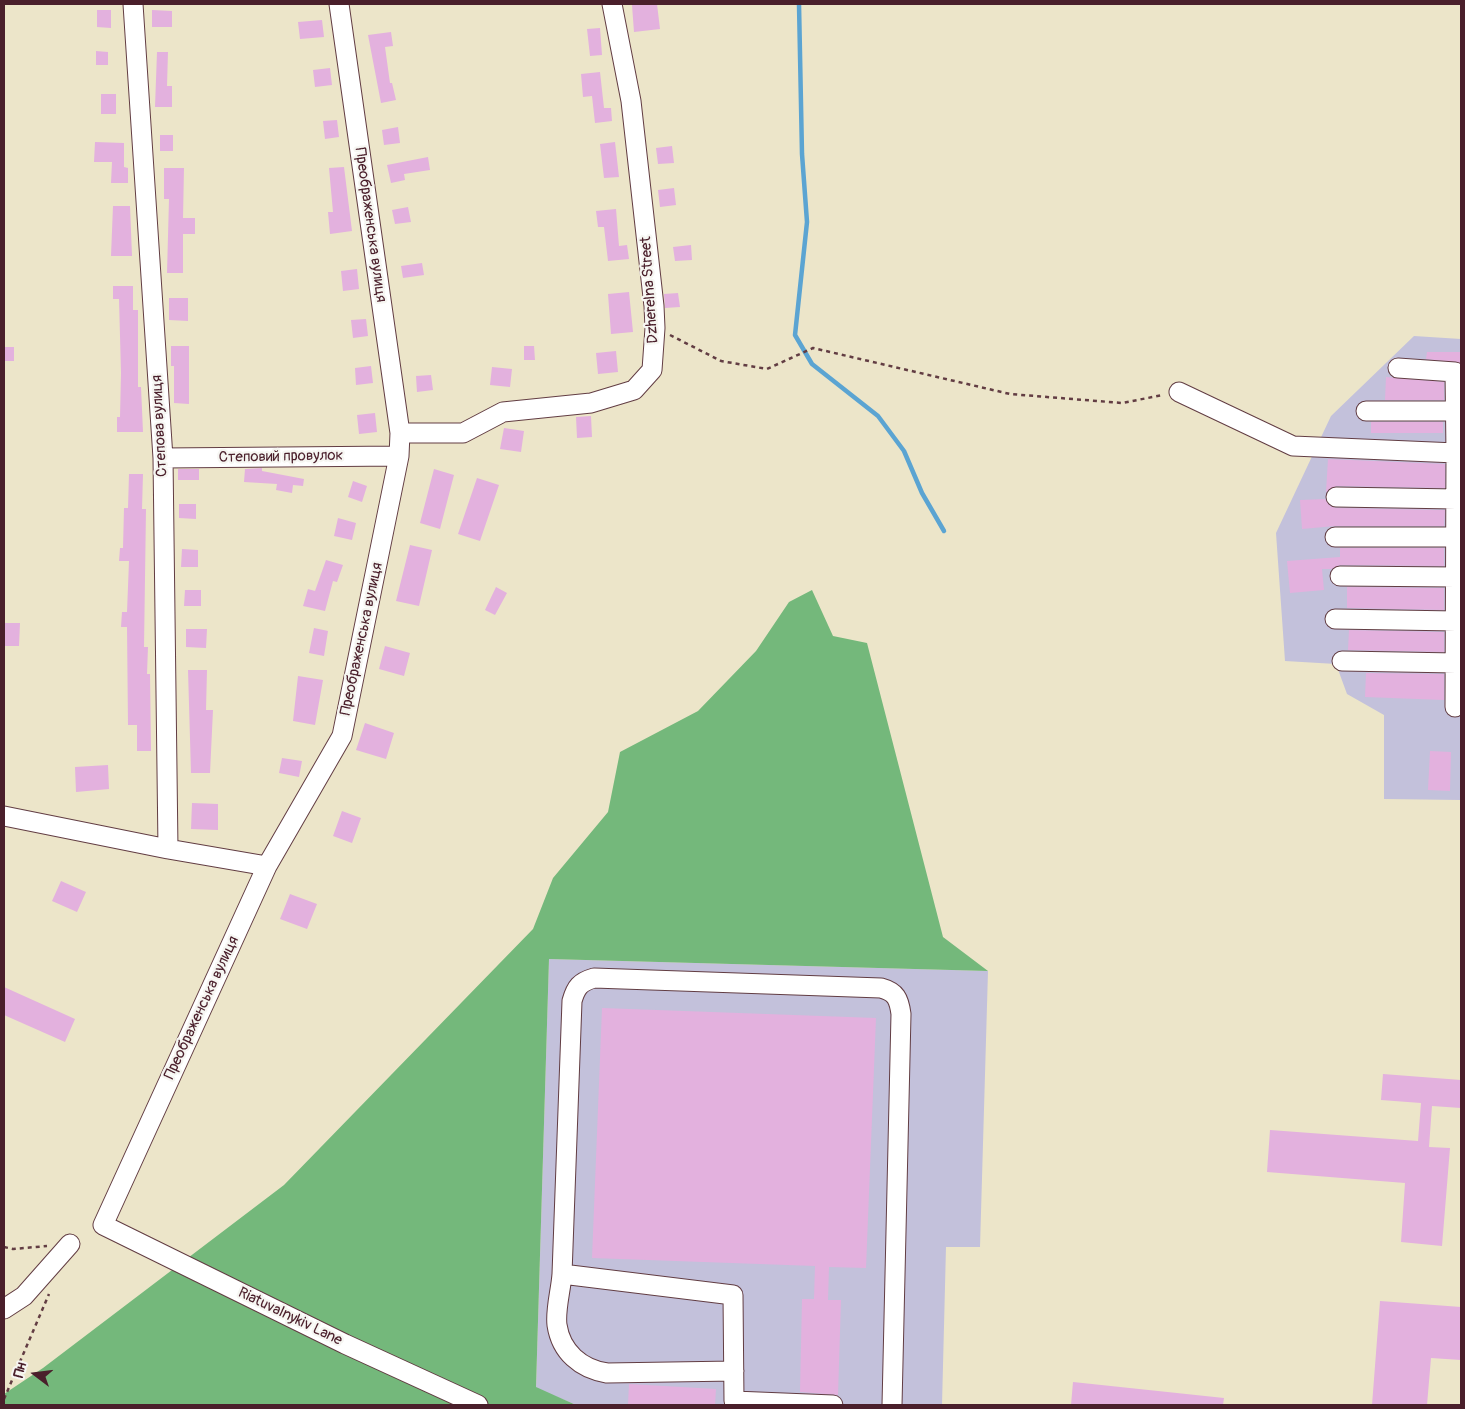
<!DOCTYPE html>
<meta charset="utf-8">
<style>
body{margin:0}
#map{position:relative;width:1465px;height:1409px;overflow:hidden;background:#ece5c9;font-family:Pangolin,sans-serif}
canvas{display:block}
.frame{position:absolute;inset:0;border:5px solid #4a1f2b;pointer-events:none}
.north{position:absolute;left:10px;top:1349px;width:50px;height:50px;-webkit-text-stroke:4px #f6f6f2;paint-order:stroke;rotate:285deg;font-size:14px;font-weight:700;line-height:20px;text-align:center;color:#4a1f2b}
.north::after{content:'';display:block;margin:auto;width:18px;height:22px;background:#4a1f2b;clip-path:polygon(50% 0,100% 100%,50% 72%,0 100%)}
</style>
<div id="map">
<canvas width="1465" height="1409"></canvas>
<div class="frame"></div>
<div class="north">Пн</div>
</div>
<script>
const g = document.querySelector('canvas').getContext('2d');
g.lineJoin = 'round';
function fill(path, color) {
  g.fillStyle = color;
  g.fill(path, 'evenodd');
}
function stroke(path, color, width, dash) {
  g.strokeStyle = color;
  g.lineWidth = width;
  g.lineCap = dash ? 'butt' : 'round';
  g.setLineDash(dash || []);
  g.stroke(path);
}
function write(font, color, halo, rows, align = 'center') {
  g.font = font + ' Pangolin,sans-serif';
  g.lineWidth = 4.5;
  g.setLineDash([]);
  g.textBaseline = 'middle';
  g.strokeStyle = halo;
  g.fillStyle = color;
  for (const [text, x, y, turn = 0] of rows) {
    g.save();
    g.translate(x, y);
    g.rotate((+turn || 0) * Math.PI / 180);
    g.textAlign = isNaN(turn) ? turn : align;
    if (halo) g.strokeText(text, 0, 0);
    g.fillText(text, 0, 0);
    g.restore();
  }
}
fill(new Path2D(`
 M1414,336L1461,339V800L1384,799V715L1347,694L1336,664L1285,661L1276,533L1331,416Z
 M549,959L988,971L980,1247H946L942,1405H576L536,1388Z`), '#c3c1db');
fill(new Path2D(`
 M812,590L833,636L867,643L943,937L988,971L549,959L536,1387L576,1405H4V1394L43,1368L284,1185L533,929L553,878L608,812L620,752L698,711L756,651L789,602Z`), '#74b87b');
stroke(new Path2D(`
 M799,4L802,154L807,222L795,335L812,364L878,416L904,451L922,493L944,531`), '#5ba4d2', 4.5);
fill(new Path2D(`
 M648,4H657L660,29L634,32L632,5Z
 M97,10H111V28L97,27Z
 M152,10L172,11V27H152Z
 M322,20L324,37L300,39L298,22Z
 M600,28L602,55L590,56L587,29Z
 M391,32L393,46L385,47L390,83H392L396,100L381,103L368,35Z
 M96,51L108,52V65H96Z
 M157,52H168L167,86H172V107H155Z
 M330,68L332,85L315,87L313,70Z
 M600,72L604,108H611L612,121L595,123L592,96L583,97L581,74Z
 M101,94H116V114H101Z
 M337,120L339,137L325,139L323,121Z
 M398,127L400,143L384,145L382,130Z
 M160,135H173V151H160Z
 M95,142L124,143V167L128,168V183H111L112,162H94Z
 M615,142L619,177L604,178L600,144Z
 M672,146L674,163L658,164L656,148Z
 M428,157L430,170L404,174L405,180L391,183L387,165Z
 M344,167L352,231L330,234L328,212H333L329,168Z
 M164,168H184L183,218H195V234H183V273H167L169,199H164Z
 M674,188L676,205L660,207L658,190Z
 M113,206H130L132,256H111Z
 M408,207L411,222L395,224L392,210Z
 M616,209L619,246L627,245L629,259L608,261L604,227H598L596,211Z
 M691,245L692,260L675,261L673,247Z
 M422,263L424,275L403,278L401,266Z
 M357,269L359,289L343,291L341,271Z
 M113,286H133V310H138V387H141L143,432H117V417H120L121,373L119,299H113Z
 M629,292L633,332L611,334L608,294Z
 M678,293L680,307L665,308L664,294Z
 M169,298H188V321L169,320Z
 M366,319L368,336L353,338L351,320Z
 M171,346H189V404L174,403V366H171Z
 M524,346H534L535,360H524Z
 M4,347H14V361H4Z
 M616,351L618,372L598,374L596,353Z
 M1427,352H1461V363L1426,359Z
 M371,366L373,383L356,385L355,368Z
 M492,367L512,369L510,387L490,385Z
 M431,375L433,390L417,392L416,376Z
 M1386,377L1444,382V400H1385Z
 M375,413L377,432L359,434L357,415Z
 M591,416L592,437L577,438L576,417Z
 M1371,422H1443V433H1371Z
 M504,428L524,431L521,452L500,449Z
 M1328,459L1445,464V488L1336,486L1326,492Z
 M262,468V471L304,479L303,486L293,485L292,493L276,490L277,484L244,482L245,469Z
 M178,469H199V480H178Z
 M434,469L454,475L440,529L420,523Z
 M129,474H143L142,509H146L144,647H148L147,674H150L151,751H137V725H128L127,627H121L122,612H127L129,561H119L120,548H123L124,508H128Z
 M477,478L499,485L480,541L458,534Z
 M353,481L367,486L362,502L348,497Z
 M1325,499L1330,506L1336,508L1445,510L1444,526H1335L1302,529L1300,500Z
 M179,504H196V519L179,518Z
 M338,518L356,523L352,540L334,536Z
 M410,545L432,550L419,606L396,601Z
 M1340,548H1444V566L1340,565L1331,569H1322L1324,590L1290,593L1287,561L1340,557Z
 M182,549L198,550V567H181Z
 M326,560L343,565L337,582L333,581L325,611L303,606L308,589L315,591Z
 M496,587L507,593L495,615L485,610Z
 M1347,587L1444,588V610L1347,608Z
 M185,590H201V606H184Z
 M4,623H20L19,646H4Z
 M314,628L328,631L324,656L309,653Z
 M186,629H207L206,648L186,647Z
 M1349,630L1444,632V652L1348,650Z
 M385,646L410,653L404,676L379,669Z
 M188,670H207L206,710H213L210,773H191Z
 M1366,673L1444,674V700L1365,697Z
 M298,676L323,680L315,725L293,721Z
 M365,723L394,733L386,759L356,750Z
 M1430,751L1451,752L1450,791L1428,790Z
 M282,758L302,761L299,777L279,773Z
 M108,765L109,789L76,792L75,767Z
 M192,803L218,804V830L191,829Z
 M342,811L361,818L352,843L333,836Z
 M61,881L86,892L77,912L52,901Z
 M290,894L317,904L307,929L280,919Z
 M4,987L75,1019L65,1042L4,1015Z
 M602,1008L876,1018L866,1268L829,1267L828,1300H841L838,1395L800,1392L802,1299H814L815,1266L592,1258Z
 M1383,1074L1461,1080V1108L1432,1106L1429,1147L1450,1148L1442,1246L1401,1242L1405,1183L1267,1172L1270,1130L1418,1141L1421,1103L1381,1100Z
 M1380,1301L1461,1307V1360L1431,1358L1427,1405H1372Z
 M1073,1382L1224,1398L1223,1405H1071Z
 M629,1384L716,1389L715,1405L628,1404Z`), '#e3b1de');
const minor = new Path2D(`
 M133,4L163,458L168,849
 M339,4L400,433L399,456L342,736L267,866L103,1225L345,1344L478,1405
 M1398,368L1455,372L1456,453L1461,455
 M1179,392L1293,446L1456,453L1455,707
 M1366,411H1456
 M400,433H463L503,412L591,403L634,390L652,370L655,328L654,306L631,101L612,4
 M163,458L399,456
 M1336,497L1456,499
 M1335,537H1456
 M1340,576L1456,577
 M1335,619L1456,621
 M1342,661L1456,663
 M4,816L168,849L267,866
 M562,1274C561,1290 555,1310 557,1325C561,1352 581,1369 607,1373L734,1371
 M4,1309L24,1296L70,1244
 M833,1405L734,1401L733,1295L562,1274L572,1001C576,987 580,982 594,978L881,988C896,992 899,999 901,1014L892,1405`);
stroke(minor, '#623d43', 21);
stroke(new Path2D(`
 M670,335L721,361L767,369L813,348L1010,394L1122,403L1163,395
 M4,1247L13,1249L47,1246
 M4,1399L49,1294`), '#623d43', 2.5, [4, 4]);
stroke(minor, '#fff', 19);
write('15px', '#4a1f2b', '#f6f6f2', [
 ["Преображенська вулиця",370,225,82],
 ["Dzherelna Street",650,290,-94],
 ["Степова вулиця",160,426,-93],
 ["Степовий провулок",281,457,-1],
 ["Преображенська вулиця",362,639,-78],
 ["Преображенська вулиця",202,1008,-65],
 ["Riatuvalnykiv Lane",290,1317,26]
]);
</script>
